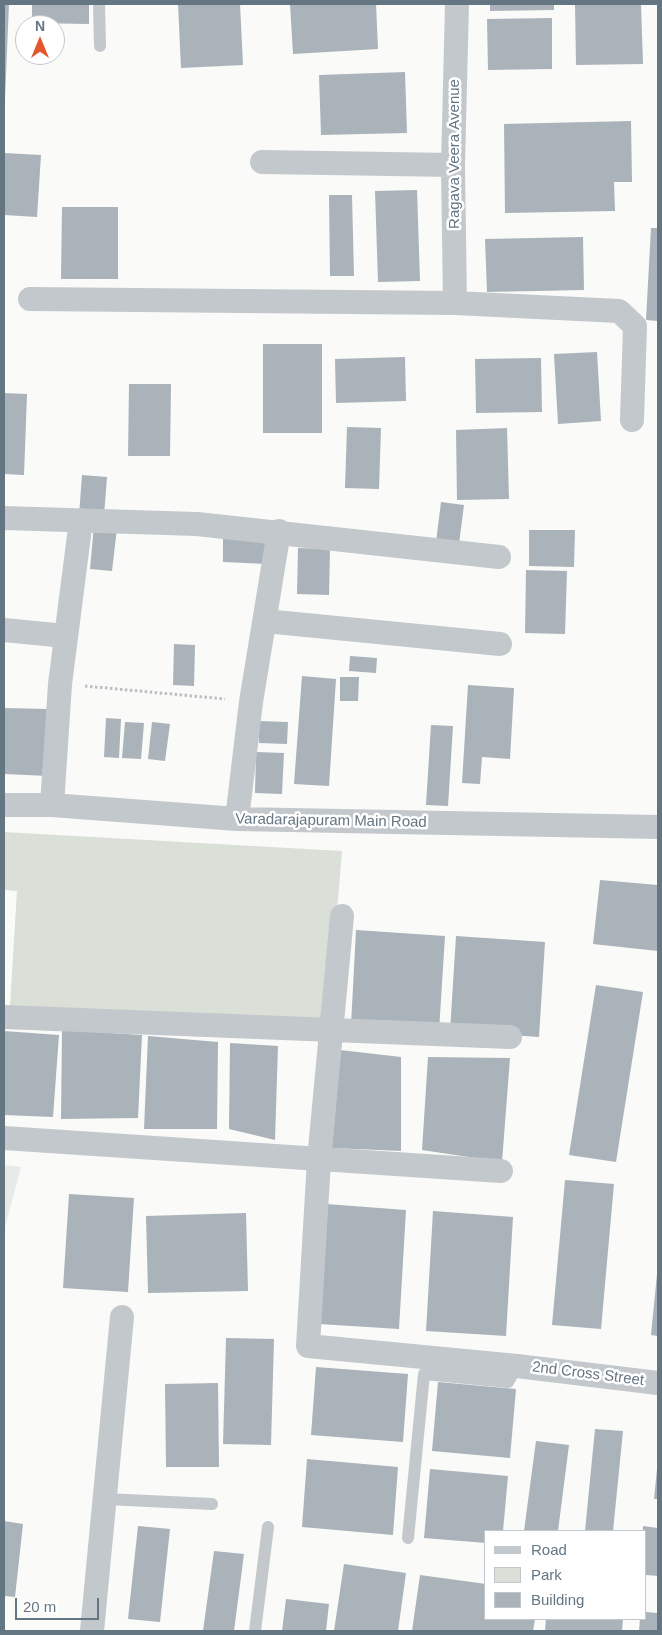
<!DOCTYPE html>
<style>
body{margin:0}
#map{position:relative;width:662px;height:1635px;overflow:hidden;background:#fafaf8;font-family:Helvetica,sans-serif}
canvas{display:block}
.frame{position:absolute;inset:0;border:5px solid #657683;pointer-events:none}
.legend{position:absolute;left:484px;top:1530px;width:162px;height:90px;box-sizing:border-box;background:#fff;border:1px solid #c1c8cd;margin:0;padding:6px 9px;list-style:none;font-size:15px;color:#657683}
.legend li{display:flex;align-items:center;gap:10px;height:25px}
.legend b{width:25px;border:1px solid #c1c8cd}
.north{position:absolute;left:15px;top:15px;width:50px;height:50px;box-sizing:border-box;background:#fff;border:1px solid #c1c8cd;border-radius:50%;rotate:0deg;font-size:14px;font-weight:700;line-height:20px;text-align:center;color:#657683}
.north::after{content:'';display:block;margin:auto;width:18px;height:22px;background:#e4572e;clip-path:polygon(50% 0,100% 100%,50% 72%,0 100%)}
.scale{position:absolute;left:15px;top:1598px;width:84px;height:22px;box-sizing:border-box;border:2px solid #657683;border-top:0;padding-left:6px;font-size:15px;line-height:18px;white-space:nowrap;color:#657683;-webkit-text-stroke:4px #fff;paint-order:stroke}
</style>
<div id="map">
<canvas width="662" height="1635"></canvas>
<div class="frame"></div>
<ul class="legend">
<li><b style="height:6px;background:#c3c8cc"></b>Road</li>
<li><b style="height:14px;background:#dadfd7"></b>Park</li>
<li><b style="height:14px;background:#aab3b9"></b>Building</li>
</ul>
<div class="north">N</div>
<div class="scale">20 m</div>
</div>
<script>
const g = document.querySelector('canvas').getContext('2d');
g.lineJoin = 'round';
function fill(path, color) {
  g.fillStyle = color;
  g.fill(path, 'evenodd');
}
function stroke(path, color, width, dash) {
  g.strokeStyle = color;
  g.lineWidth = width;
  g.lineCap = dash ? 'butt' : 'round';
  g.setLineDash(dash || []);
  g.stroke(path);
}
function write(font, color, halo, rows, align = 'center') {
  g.font = font + ' Helvetica,sans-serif';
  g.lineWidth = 5;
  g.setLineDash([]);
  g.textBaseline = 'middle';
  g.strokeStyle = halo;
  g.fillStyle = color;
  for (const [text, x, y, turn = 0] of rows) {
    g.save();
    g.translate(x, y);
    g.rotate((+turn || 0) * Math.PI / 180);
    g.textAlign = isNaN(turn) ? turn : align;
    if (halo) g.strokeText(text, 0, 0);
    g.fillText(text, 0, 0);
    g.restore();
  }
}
fill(new Path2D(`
 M4,1165L21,1167L4,1231Z`), '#e8e9e9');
fill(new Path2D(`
 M4,832L342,851L327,1031L10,1006L17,891L4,890Z`), '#dadfd7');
fill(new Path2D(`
 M4,4H9L5,99H4Z
 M32,4H89V24L32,23Z
 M178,4H240L243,65L181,68Z
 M290,4H376L378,49L293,54Z
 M490,4H554V10L490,11Z
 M575,4H641L643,64L576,65Z
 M552,18V69L488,70L487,19Z
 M405,72L407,133L321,135L319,75Z
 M631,121L632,182H614L615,211L505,213L504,124Z
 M4,153L41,155L37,217L4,215Z
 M417,190L420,281L378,282L375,191Z
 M329,195H352L354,276H330Z
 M62,207H118V279H61Z
 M651,228H658V321L646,320Z
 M583,237L584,290L487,292L485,239Z
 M263,344H322V433H263Z
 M597,352L601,421L558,424L554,354Z
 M405,357L406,401L336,403L335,359Z
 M541,358L542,412L476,413L475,359Z
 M129,384H171L170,456H128Z
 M4,393L27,394L24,475L4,474Z
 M347,427L381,428L379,489L345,488Z
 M507,428L509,499L457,500L456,430Z
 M82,475L107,477L104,516L79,515Z
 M441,502L464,505L459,544L436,542Z
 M94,525L117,528L112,571L90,569Z
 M529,530H575L574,567L529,566Z
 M223,537H268L267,564L223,562Z
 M298,548L330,549L329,595L297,594Z
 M526,570L567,571L565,634L525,633Z
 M174,644L195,645L194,686L173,685Z
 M350,656L377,658L376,673L349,671Z
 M302,676L336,679L329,786L294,784Z
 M340,677H359L358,701H340Z
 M468,685L514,688L510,759L482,757L480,784L462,783Z
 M4,708L49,709L48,776L4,774Z
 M106,718L121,719L119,758L104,757Z
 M259,721L288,722L287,744L259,743Z
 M125,722L144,723L141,759L122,758Z
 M152,722L170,724L165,761L148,759Z
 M431,725L453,726L448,806L426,805Z
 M256,752L284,753L282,794L255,793Z
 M600,880L658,885V951L593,944Z
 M356,930L445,936L439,1031L351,1025Z
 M456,936L545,942L539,1037L450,1031Z
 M596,985L643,992L616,1162L569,1155Z
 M62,1030L142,1035L138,1118L61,1119Z
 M4,1031L59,1035L53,1117L4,1115Z
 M148,1036L218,1042L217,1129H144Z
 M230,1043L278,1046L275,1140L229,1129Z
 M340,1050L401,1057V1151L332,1148Z
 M428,1057L510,1058L502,1162L422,1150Z
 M565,1180L614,1184L601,1329L552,1325Z
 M69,1194L134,1198L128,1292L63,1288Z
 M326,1204L406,1210L399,1329L319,1324Z
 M433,1211L513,1217L506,1336L426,1331Z
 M246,1213L248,1291L148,1293L146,1216Z
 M657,1274H658V1336L651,1335Z
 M226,1338L274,1339L271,1445L223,1444Z
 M316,1367L408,1374L403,1442L311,1435Z
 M438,1382L516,1389L510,1458L432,1451Z
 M218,1383L219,1467H166L165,1384Z
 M595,1429L623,1431L613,1531H585Z
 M536,1441L569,1445L558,1531H524Z
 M307,1459L398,1467L393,1535L302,1527Z
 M430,1469L508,1476L503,1531H486V1543L424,1538Z
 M657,1469H658V1499H654Z
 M4,1521L23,1524L15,1597L4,1596Z
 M138,1526L170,1529L160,1622L128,1619Z
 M643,1526L658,1528V1576L646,1575V1531H643Z
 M214,1551L244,1554L234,1631H203Z
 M344,1564L406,1573L398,1631H334Z
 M420,1575L486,1584V1619H535L533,1631H412Z
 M286,1599L329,1604L326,1631H282Z
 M646,1612L658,1613V1631H639L640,1619H646Z
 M546,1619H623L622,1631H545Z`), '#aab3b9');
stroke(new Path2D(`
 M85,686L225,699`), '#bbbfc2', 3, [2.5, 2.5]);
stroke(new Path2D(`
 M99,4L100,46
 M105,1499L212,1504
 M408,1538L424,1374L508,1382L517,1366
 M255,1631L268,1527`), '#c3c8cc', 12);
stroke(new Path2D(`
 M262,162L453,165
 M30,299L455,303L619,311L635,326L632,420
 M455,303L453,165L457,4
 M4,518L197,524L499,557
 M265,621L500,644
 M4,630L65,636
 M4,805H52L237,819L658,827
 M52,805L60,684L81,520
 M237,819L251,702L279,531
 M342,916L319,1160L308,1346L517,1366L658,1383
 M4,1017L510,1037
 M4,1138L501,1171
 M92,1631L122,1317`), '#c3c8cc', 24);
write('15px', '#657683', '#fff', [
 ["Ragava Veera Avenue",455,154,-90],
 ["Varadarajapuram Main Road",331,821,1],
 ["2nd Cross Street",588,1374,7]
]);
</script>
